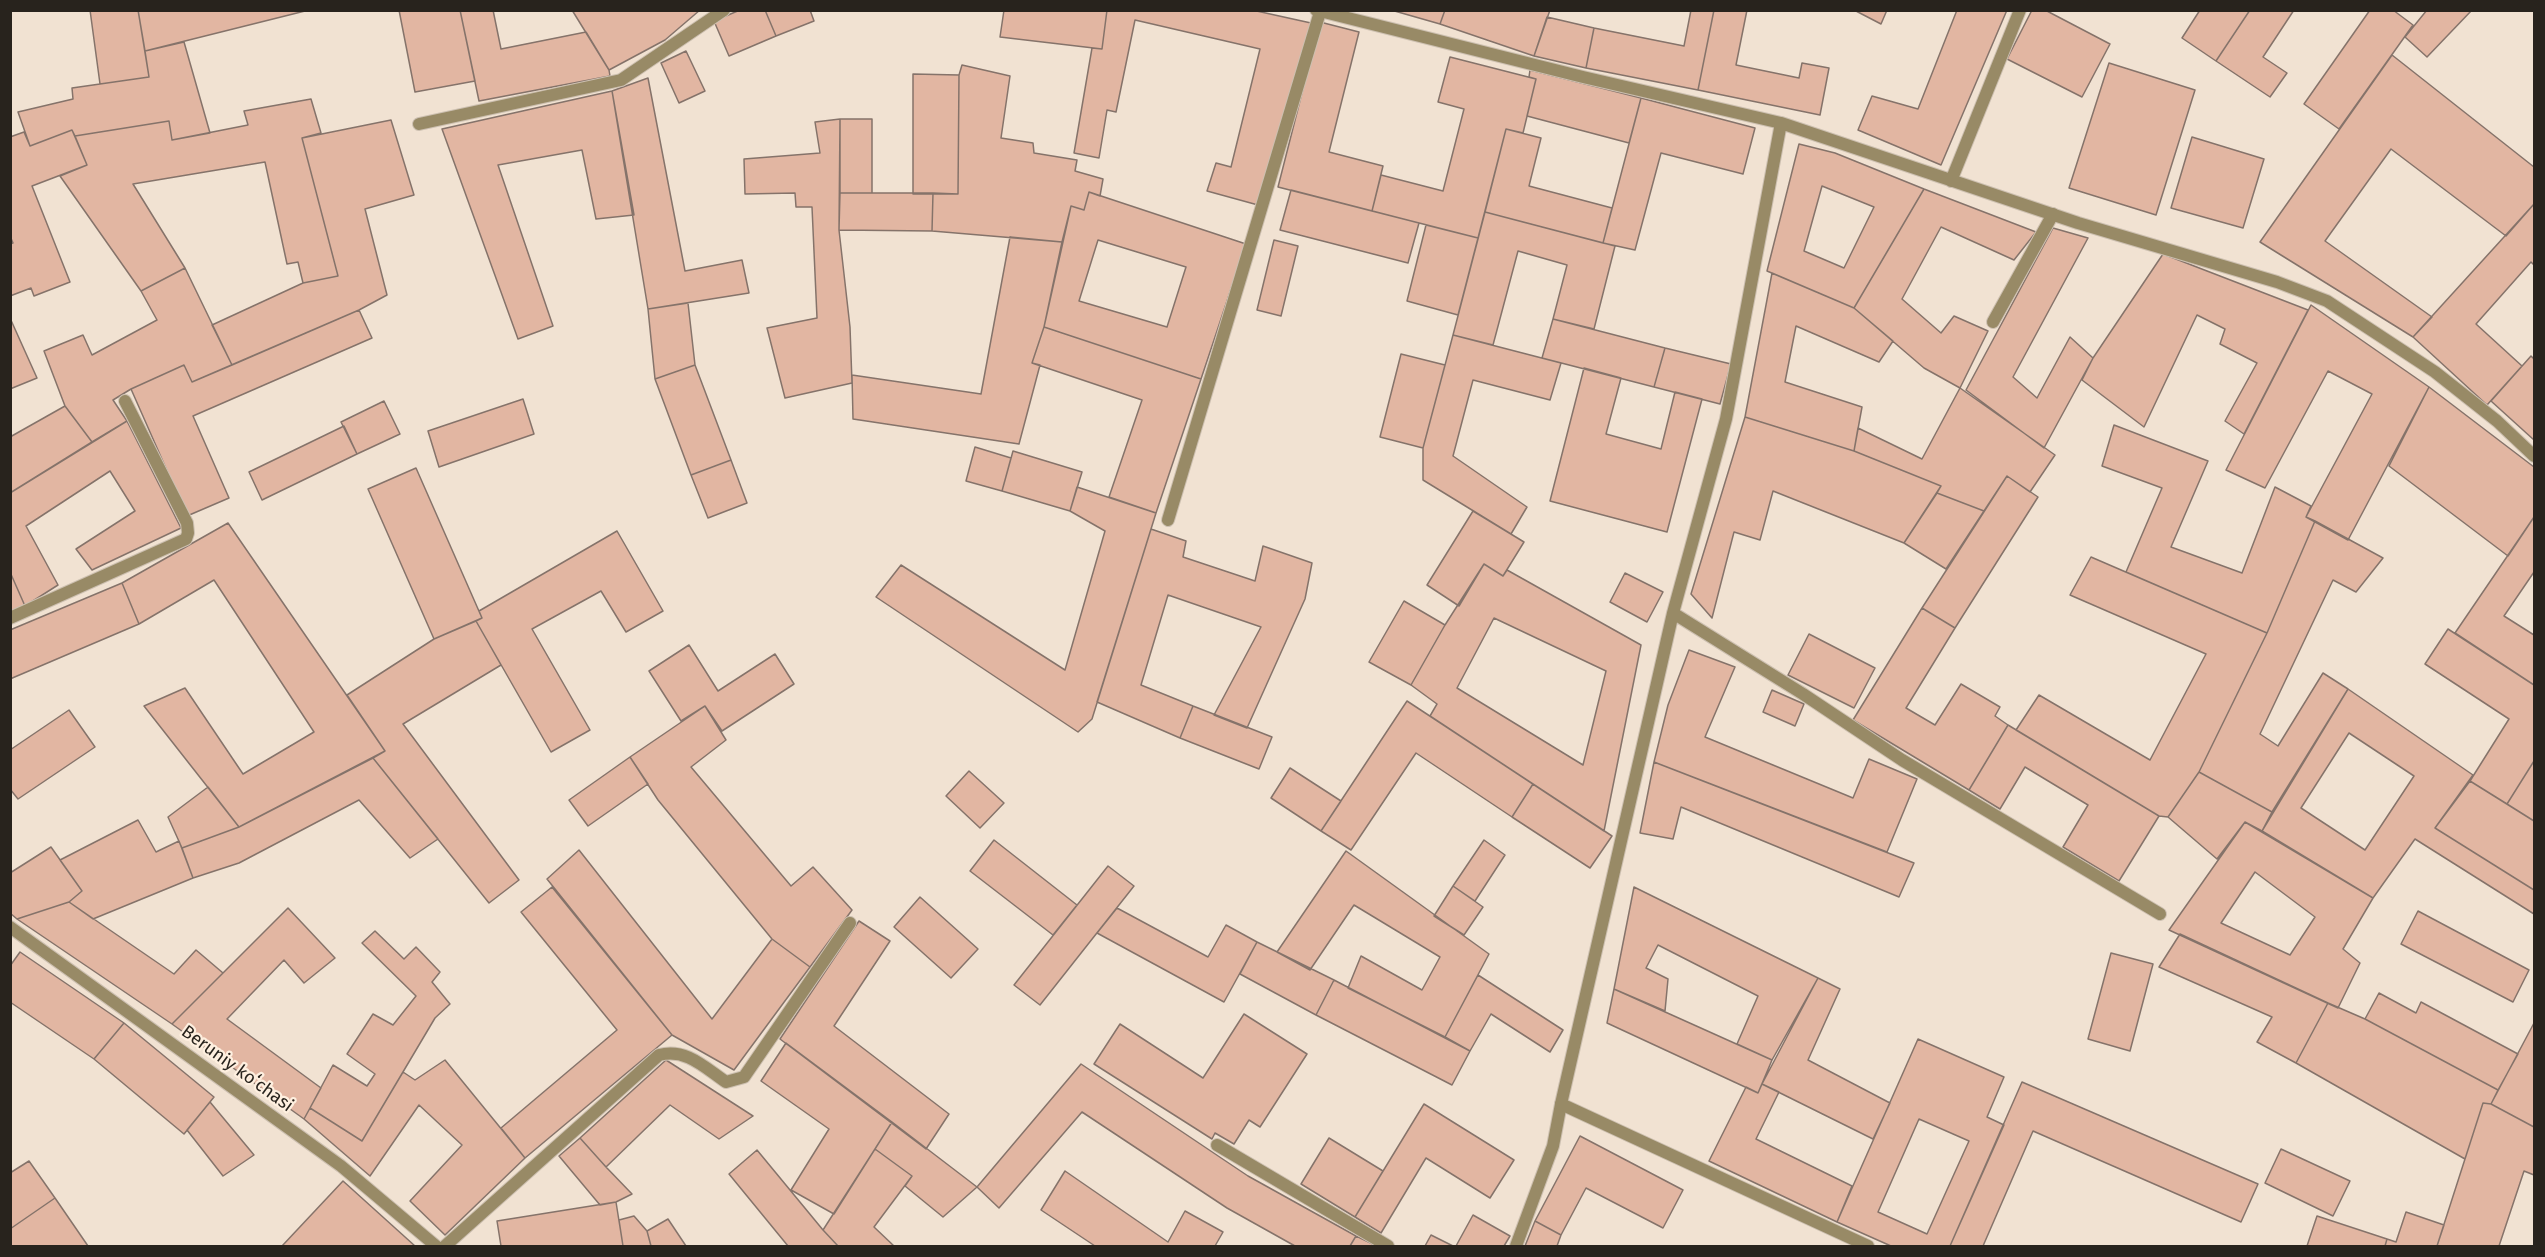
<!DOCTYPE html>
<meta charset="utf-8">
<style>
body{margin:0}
#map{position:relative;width:2545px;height:1257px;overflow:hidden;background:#f1e2d2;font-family:"Fira Sans",sans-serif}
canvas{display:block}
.frame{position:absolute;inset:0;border:12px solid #28231d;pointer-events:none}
</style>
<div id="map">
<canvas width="2545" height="1257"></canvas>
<div class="frame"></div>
</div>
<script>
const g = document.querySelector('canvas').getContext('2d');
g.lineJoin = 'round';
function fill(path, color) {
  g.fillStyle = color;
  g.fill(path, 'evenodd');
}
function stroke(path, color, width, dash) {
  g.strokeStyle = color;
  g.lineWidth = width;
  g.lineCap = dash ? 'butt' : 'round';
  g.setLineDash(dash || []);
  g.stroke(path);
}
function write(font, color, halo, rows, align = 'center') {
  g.font = font + ' "Fira Sans",sans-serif';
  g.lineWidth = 4.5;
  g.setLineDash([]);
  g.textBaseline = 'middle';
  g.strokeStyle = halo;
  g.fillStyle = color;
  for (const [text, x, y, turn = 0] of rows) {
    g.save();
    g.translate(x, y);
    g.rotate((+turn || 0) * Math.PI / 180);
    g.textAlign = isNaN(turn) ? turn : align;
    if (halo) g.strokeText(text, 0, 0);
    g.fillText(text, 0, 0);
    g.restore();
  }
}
const building = new Path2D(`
 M90,10H138L149,77L100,84Z
 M138,10H309L145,51Z
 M399,10H460L475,81L415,92Z
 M460,10H493L501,49L586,32L609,70L610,76L479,101Z
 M572,10H700L665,40L609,70Z
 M740,10H765L776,36L729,56L714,21Z
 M765,10H810L814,21L776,36Z
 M1004,10H1107L1102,49L1000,37Z
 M1107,10H1252L1311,23L1258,205L1207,191L1216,163L1231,167L1260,49L1135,20L1116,112L1107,110L1099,158L1074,153L1092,48L1102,49Z
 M1391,10H1445L1440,24Z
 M1445,10H1550L1534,56L1440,24Z
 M1691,10H1714L1698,90L1586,68L1594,28L1684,46Z
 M1714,10H1747L1736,65L1799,78L1802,63L1829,68L1820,115L1698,90Z
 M1854,10H1887L1881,24Z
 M1957,10H2007L1941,165L1858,130L1872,96L1918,109Z
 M2032,10H2045L2110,44L2082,97L2007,59Z
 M2200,10H2250L2216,61L2182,38Z
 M2250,10H2294L2263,57L2287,73L2270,97L2216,61Z
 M2370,10H2393L2413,25L2339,129L2304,104Z
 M2427,10H2472L2427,57L2405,37Z
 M1547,17L1594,28L1586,68L1534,56Z
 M1320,22L1359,32L1329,152L1383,166L1372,211L1278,187Z
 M184,42L210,133L172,140L169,121L75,136L72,130L30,146L18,112L73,99L72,88L149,77L145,51Z
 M686,51L705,91L679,103L661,63Z
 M2392,55L2534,167V204L2506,236L2391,149L2325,241L2432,317L2413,337L2260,242Z
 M1450,57L1536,79L1523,133L1506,129L1478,238L1372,211L1381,175L1443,191L1464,109L1438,102Z
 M2109,63L2195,90L2156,215L2069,188Z
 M962,65L1010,76L1001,138L1033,143L1034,153L1077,160L1075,171L1103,179L1100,196L1089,192L1084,210L1071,206L1062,242L932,231L933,193L958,194L959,75Z
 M1530,70L1641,98L1629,143L1527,116L1536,79L1529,77Z
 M913,74L959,75L958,194H913Z
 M648,78L685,271L742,260L749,293L648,309L612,91Z
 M612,91L634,215L596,219L582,150L498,165L553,326L518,339L442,129Z
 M1641,98L1755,128L1743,174L1661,153L1635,250L1603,243Z
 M311,99L321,133L302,138L338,276L303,283L298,262L287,264L265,162L133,184L185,268L141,291L60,176L87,165L75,136L169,121L172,140L248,125L244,111Z
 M840,119L839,230L850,327L852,383L785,398L767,328L817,318L812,207H796L795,193L745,194L744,159L820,153L815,122Z
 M840,119H872V193H840Z
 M391,120L414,195L365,209L387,295L359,310L232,365L212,325L303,283L338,276L302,138Z
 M1506,129L1541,138L1529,186L1612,208L1603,243L1485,212Z
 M72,130L87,165L32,186L70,282L34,296L31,288L10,296V244L13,243L10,236V137L24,132L30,146Z
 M2192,137L2264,159L2243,228L2171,208Z
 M1799,144L1835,153L1924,189L1854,308L1767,271ZM1822,186L1874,207L1844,268L1804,251Z
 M1924,189L2036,232L2014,260L1941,227L1902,299L1941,333L1954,316L1988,331L1960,388L1924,368L1854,308Z
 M1291,190L1419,223L1408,263L1280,230Z
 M1089,192L1246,244L1201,379L1044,327L1071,206L1084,210ZM1098,240L1186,267L1167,327L1079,301Z
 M840,193H933L932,231L839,230Z
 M2534,204V265L2531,262L2476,324L2522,366L2487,405L2413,337Z
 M1485,212L1615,246L1594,329L1553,319L1567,265L1518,251L1493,345L1453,335Z
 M1426,225L1478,238L1458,315L1407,301Z
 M2053,228L2088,238L2013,377L2037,398L2070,337L2093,358L2044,448L1966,390Z
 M1010,237L1062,242L1044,327L1032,363L1040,365L1019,444L853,419L852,375L981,394Z
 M1274,240L1298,246L1281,316L1257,310Z
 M2163,254L2308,310L2244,434L2225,421L2257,363L2220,344L2225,329L2197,315L2144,427L2082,380L2093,358Z
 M185,268L232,365L192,382L184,365L131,389L113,400L127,421L92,442L65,406L44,351L83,335L92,355L157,320L141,291Z
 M1772,273L1854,308L1893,341L1879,362L1796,326L1785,382L1862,407L1854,451L1745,417Z
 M688,303L695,365L655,379L648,309Z
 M2311,305L2429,387L2348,540L2306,517L2372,394L2328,371L2265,488L2226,470Z
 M359,310L372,338L193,416L229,498L187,516L131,389L184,365L192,382Z
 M10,318L37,378L10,389Z
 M1553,319L1665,348L1654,387L1542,358Z
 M1044,327L1201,379L1156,513L1109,497L1142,400L1032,363Z
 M1453,335L1561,363L1550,400L1473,380L1453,456L1527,507L1511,534L1423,480V448Z
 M1665,348L1731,364L1720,404L1654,387Z
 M1401,354L1445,365L1423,448L1380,437Z
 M2531,356L2534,359V440L2491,401Z
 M695,365L731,460L691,475L655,379Z
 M1584,368L1621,378L1606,434L1661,449L1675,392L1702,399L1667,532L1550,501Z
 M2429,387L2534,467V517L2508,556L2389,466Z
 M1960,388L2055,455L2030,492L2007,476L1984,511L1937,493L1941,486L1854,451L1858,428L1922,459Z
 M523,399L534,434L439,467L428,431Z
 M384,401L400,434L357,454L341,422Z
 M65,406L92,442L10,493V437Z
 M1745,417L1854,451L1941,486L1904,543L1773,491L1760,540L1734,532L1712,618L1691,594Z
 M127,421L181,528L92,570L76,549L135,511L110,471L26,526L58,585L25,606L10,572V493Z
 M2114,425L2208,461L2171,547L2242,573L2275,487L2311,506L2306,517L2315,521L2267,633L2126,572L2162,488L2102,466Z
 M344,426L357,454L262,500L249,472Z
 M975,447L1011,458L1002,491L966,481Z
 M1013,451L1082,472L1070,511L1002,491Z
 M731,460L747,503L708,518L691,475Z
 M416,468L482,618L434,639L368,489Z
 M2007,476L2038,497L1955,628L1922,608Z
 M1077,487L1156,513L1092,719L1078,732L876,597L901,565L1065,670L1105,531L1070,511Z
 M1937,493L1984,511L1946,569L1904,543Z
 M1473,511L1524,542L1503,576L1484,564L1459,606L1427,585Z
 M2534,517V572L2504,616L2534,635V685L2455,633Z
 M2315,521L2383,558L2356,592L2333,580L2260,734L2278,746L2323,673L2348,689L2272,812L2199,772L2267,633Z
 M228,523L385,751L239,827L144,706L185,688L243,774L314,732L214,580L139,624L122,583Z
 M1151,529L1186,541L1183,557L1255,581L1263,546L1312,563L1305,599L1247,728L1214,715L1261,627L1168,595L1141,685L1193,706L1180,738L1097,702Z
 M617,531L663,611L626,632L601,591L532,629L590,730L551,752L476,621L482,618L479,611Z
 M2091,557L2267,633L2199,772L2168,817L2159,816L2016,730L2039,695L2150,760L2206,654L2070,595Z
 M1484,564L1503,576L1507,570L1641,645L1604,831L1430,716L1437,704L1411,685L1445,625ZM1494,618L1606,671L1583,765L1457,688Z
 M10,572L25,606L10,612Z
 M1625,573L1663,592L1647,622L1610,602Z
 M122,583L139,624L10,679V630Z
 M1404,601L1445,625L1411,685L1369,662Z
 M1922,608L1955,628L1906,708L1935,725L1961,684L2000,707L1995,716L2008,725L1969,790L1853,720Z
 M476,621L501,665L403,724L519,880L489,903L373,758L385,751L347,695L434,639Z
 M2448,629L2534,685V761L2507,804L2470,781L2509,719L2425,664Z
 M1809,634L1875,668L1854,708L1788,675Z
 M689,645L718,691L775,654L794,684L722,731L705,706L681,721L649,671Z
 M1689,650L1735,667L1705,737L1853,798L1869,759L1917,779L1887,852L1654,762L1668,705Z
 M2348,689L2473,775L2435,828L2534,890V914L2415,839L2373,898L2262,831ZM2349,733L2414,776L2365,850L2301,808Z
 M1772,690L1804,704L1795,726L1763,712Z
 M1407,701L1533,784L1512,817L1416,753L1351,850L1321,831Z
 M705,706L726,740L691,767L791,886L813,867L852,910L810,967L772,939L658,800L630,757Z
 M1193,706L1272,737L1259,769L1180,738Z
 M69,710L95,747L18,799L10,789V750Z
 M2008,725L2159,816L2119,881L2063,847L2088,805L2025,767L2000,809L1969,790Z
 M630,757L648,784L588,826L569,800Z
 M373,758L438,839L410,858L359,800L239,863L193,878L182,848L239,827Z
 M2534,761V821L2507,804Z
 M1654,762L1914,863L1899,897L1681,807L1673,839L1640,833Z
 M1290,768L1341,801L1321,831L1271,798Z
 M969,771L1004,803L980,828L946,796Z
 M2199,772L2272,812L2262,831L2245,822L2217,859L2168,817Z
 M2470,781L2534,821V890L2435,828Z
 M1533,784L1612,836L1590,868L1512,817Z
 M208,787L239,827L182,848L168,817Z
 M138,820L156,852L179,841L193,878L93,919L69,902L82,891L60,860Z
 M2245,822L2373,898L2343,949L2360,963L2338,1008L2169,930ZM2255,872L2315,917L2290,955L2221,923Z
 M994,840L1077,905L1053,935L970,871Z
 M1484,840L1505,855L1475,901L1453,886Z
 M51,847L82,891L69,902L17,919L10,913V873Z
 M579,850L712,1019L772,939L810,967L734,1070L672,1035L547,879Z
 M1346,851L1489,954L1445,1037L1348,988L1361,956L1422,990L1440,957L1354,905L1310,970L1277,952Z
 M1108,866L1134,886L1040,1005L1014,985Z
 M1453,886L1483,907L1464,935L1434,916Z
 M552,887L672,1035L525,1158L501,1128L617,1030L521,912Z
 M1634,887L1818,978L1772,1060L1737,1044L1758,996L1658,945L1646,968L1668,979L1665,1011L1614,989Z
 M920,897L978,949L951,978L894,927Z
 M69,902L174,974L196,950L223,973L172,1024L17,919Z
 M288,908L335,958L304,983L284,960L227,1019L321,1088L304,1119L172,1024Z
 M1117,908L1208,957L1226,925L1257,942L1224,1002L1097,933Z
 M2418,911L2529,970L2513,1002L2401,944Z
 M859,921L890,941L834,1026L949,1114L926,1149L780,1039Z
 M375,931L404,959L416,947L440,972L432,982L450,1004L435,1018L362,1141L310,1108L333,1065L367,1086L375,1074L347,1054L373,1014L393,1025L416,996L362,943Z
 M2180,934L2328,1003L2296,1063L2257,1042L2272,1017L2159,967Z
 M1257,942L1334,980L1316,1015L1240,974Z
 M20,952L124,1023L94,1059L10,1002V966Z
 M2111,953L2153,964L2130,1051L2088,1039Z
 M1478,975L1563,1030L1550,1052L1491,1014L1470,1051L1445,1037Z
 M1818,978L1840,989L1808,1060L1890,1103L1873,1139L1762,1084Z
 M1334,980L1470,1051L1452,1085L1316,1015Z
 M1614,989L1772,1060L1758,1093L1607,1023Z
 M2379,993L2416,1013L2421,1002L2518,1054L2498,1090L2365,1019Z
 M2328,1003L2365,1019L2498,1090L2491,1104L2483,1103L2465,1159L2296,1063Z
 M1244,1014L1307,1054L1260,1127L1249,1120L1234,1144L1215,1133L1212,1139L1094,1064L1120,1024L1203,1078Z
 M124,1023L214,1097L184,1134L94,1059Z
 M2534,1023V1127L2491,1104Z
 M1918,1039L2004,1077L1987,1117L2004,1125L1950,1246H1891L1837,1222ZM1919,1119L1969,1141L1927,1234L1878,1212Z
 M786,1043L892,1122L834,1214L791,1190L829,1129L761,1081Z
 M445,1060L525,1158L445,1235L410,1201L462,1145L419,1105L370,1176L304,1119L310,1108L362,1141L403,1072L415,1080Z
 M666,1060L753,1116L719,1139L670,1105L606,1167L580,1138Z
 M1081,1064L1248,1176L1356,1236L1350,1246H1295L1227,1208L1082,1112L999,1208L977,1187Z
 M2022,1082L2258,1184L2241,1222L2033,1131L1983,1246H1950Z
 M1762,1084L1779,1092L1756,1139L1852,1186L1837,1222L1709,1161L1746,1087L1758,1093Z
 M210,1102L254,1155L223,1176L187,1130Z
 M2483,1103L2491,1104L2534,1127V1175L2524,1171L2499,1246H2437Z
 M1424,1104L1514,1160L1490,1198L1426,1158L1381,1233L1355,1217Z
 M892,1122L977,1187L943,1217L905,1186L912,1176L875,1149Z
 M1580,1136L1683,1190L1663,1228L1586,1188L1561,1235L1535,1221Z
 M580,1138L606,1167L632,1194L616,1202L600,1205L559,1156Z
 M1329,1138L1383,1171L1355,1217L1301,1184Z
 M875,1149L912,1176L874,1227L894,1246H838L823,1230Z
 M2281,1149L2350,1181L2333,1216L2265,1183Z
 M757,1150L823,1230L838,1246H788L729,1174Z
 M29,1161L55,1198L10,1229V1173Z
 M1065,1171L1168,1242L1185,1211L1223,1232L1215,1246H1095L1041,1210Z
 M343,1181L415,1246H282Z
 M55,1198L88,1246H10V1229Z
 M616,1202L623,1246H501L497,1221Z
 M2406,1212L2444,1225L2437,1246H2385L2387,1239L2396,1242Z
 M1473,1215L1510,1236L1504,1246H1456Z
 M634,1216L647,1231L651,1246H623L619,1220Z
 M2317,1216L2387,1239L2385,1246H2307Z
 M668,1219L686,1246H651L647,1231Z
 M1535,1221L1561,1235L1557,1246H1525Z
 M1431,1235L1453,1246H1425Z
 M1356,1236L1377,1246H1350Z`);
fill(building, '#e2b6a2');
stroke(building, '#85736a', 1.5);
const service = new Path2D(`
 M1993,322L2053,214
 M1217,1145L1388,1246
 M1516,1246L1553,1146L1561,1104`);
const minor = new Path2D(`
 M1316,10L1583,77L1781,123L2078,223L2277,282L2327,301L2435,372L2497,421L2534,456
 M1781,123L1726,419L1673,613L1561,1104L1868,1246
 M419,124L621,80L724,10
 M1951,181L2020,10
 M1168,520L1320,12
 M1673,613L1803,694L1902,760L2160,914
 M10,618L186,539L188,533L187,523L125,401
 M10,927L341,1166L436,1246
 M445,1246L659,1055C686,1048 704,1067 726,1082L744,1077L850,923`);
stroke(service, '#cdc0b1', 14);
stroke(minor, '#cdc0b1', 14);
stroke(service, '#988a66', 12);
stroke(minor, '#988a66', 12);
write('18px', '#28231d', '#feefdf', [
 ["Beruniy koʻchasi",237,1069,36]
]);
</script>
